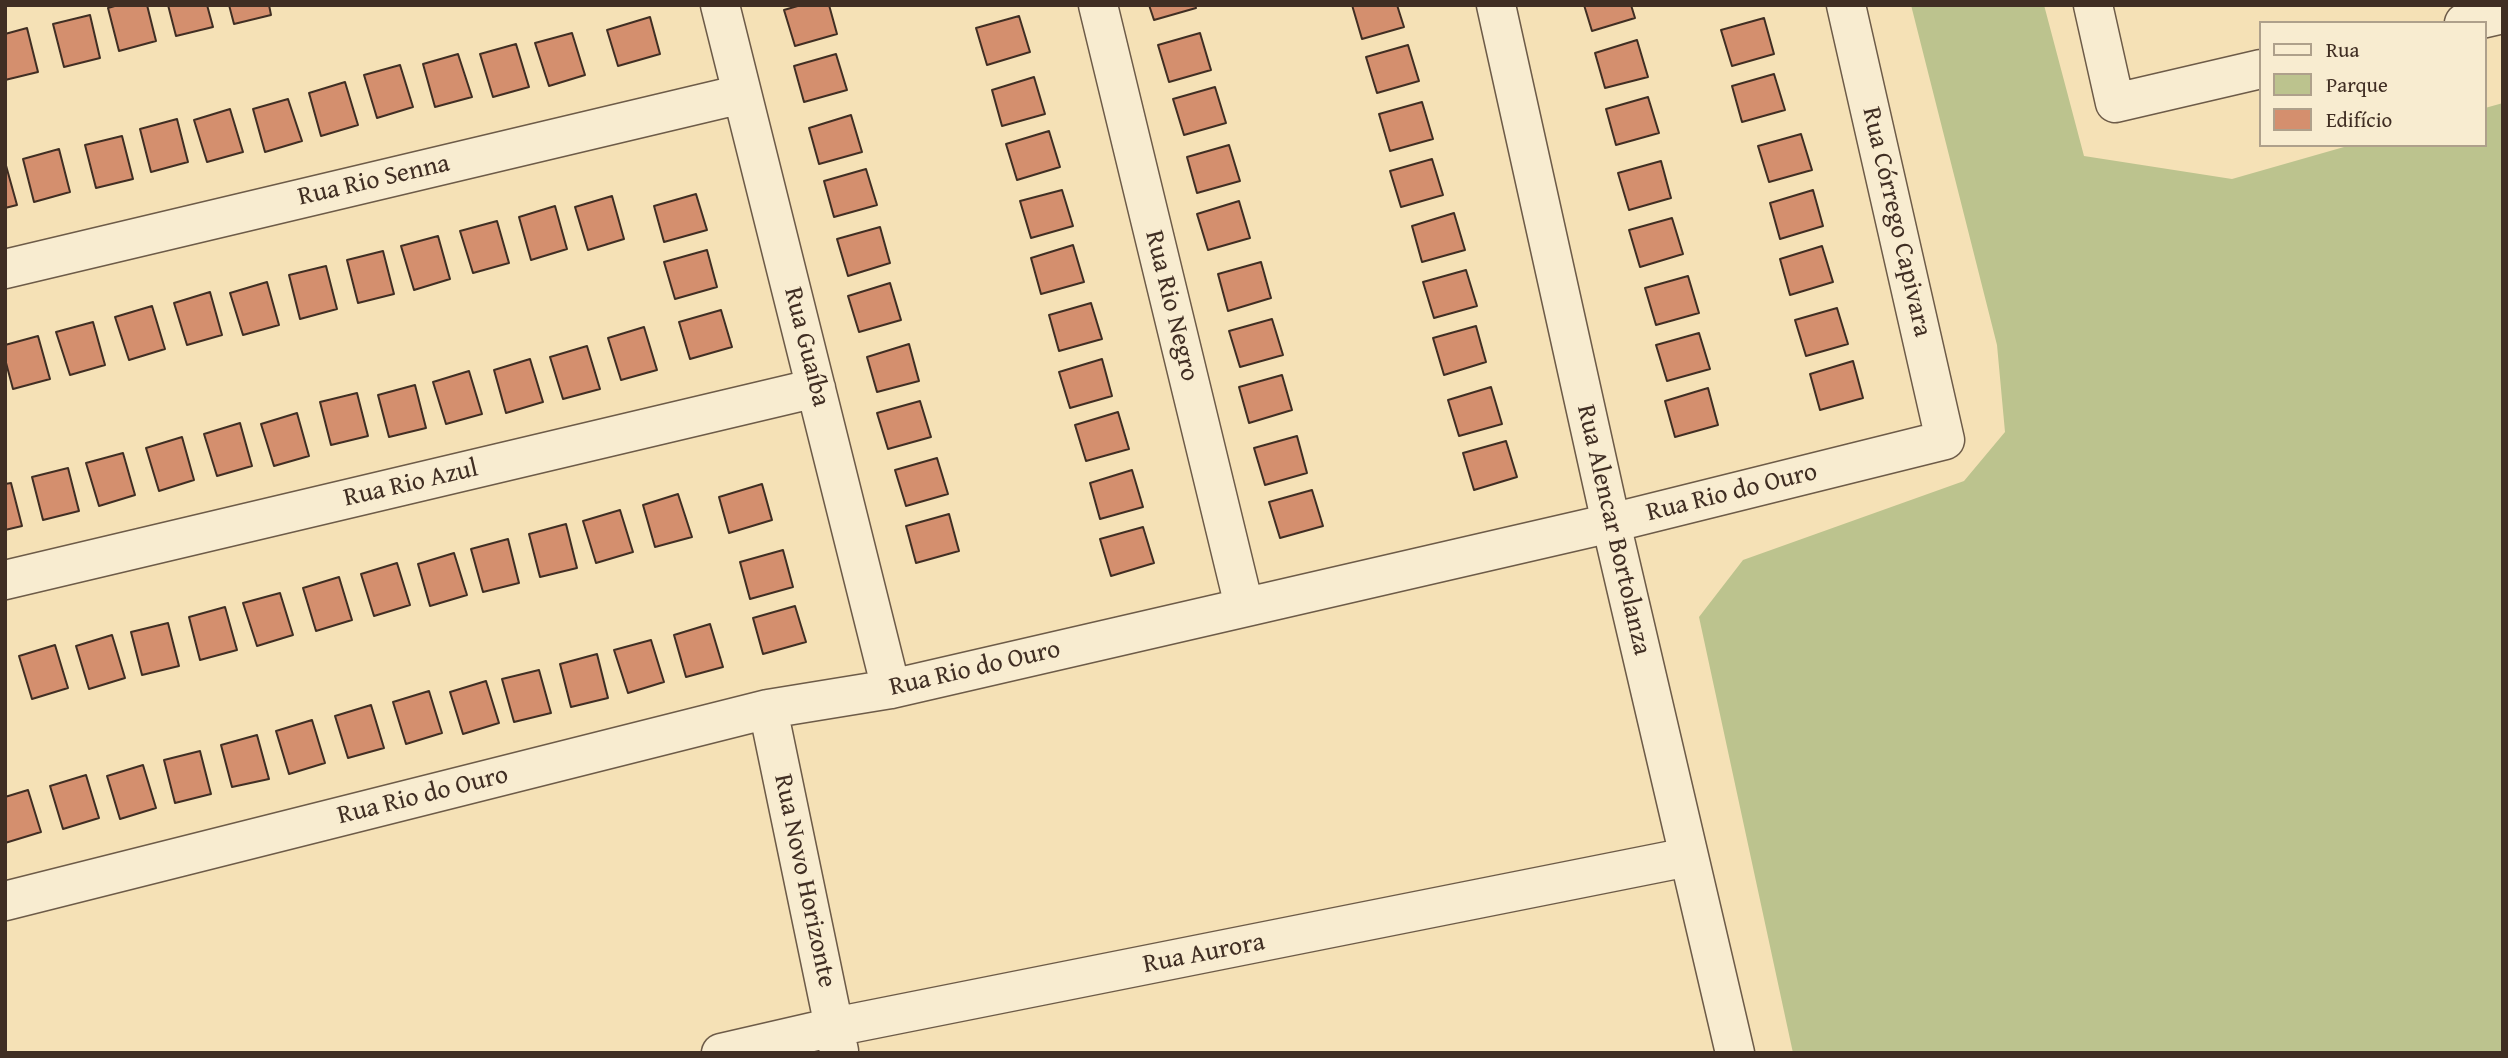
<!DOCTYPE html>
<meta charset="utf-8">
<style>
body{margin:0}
#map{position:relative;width:2508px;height:1058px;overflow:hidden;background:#f5e1b6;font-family:"Gentium Book Plus",serif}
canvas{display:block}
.frame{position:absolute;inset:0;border:7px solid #402e23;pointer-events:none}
.legend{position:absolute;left:2259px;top:21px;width:228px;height:126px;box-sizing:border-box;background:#f8ecd0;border:2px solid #aea08b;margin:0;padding:9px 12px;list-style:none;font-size:21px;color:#402e23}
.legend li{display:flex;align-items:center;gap:14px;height:35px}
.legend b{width:35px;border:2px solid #aea08b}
</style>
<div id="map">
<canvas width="2508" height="1058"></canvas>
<div class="frame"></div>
<ul class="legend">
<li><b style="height:9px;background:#f8ecd0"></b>Rua</li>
<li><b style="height:19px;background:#bcc38e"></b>Parque</li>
<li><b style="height:19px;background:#d48f6e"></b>Edifício</li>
</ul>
</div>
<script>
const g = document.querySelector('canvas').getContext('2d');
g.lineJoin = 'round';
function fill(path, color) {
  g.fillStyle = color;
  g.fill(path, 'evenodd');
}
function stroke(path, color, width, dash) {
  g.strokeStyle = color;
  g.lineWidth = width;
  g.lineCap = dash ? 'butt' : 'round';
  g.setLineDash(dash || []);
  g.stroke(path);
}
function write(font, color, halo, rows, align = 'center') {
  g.font = font + ' "Gentium Book Plus",serif';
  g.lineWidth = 5;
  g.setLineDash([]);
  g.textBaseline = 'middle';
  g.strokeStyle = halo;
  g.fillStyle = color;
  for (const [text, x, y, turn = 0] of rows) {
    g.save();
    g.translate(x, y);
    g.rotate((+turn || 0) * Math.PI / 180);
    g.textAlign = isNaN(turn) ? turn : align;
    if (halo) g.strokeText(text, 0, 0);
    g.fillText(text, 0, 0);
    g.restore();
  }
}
fill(new Path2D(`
 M1911,5H2044L2084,156L2232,179L2351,145H2485V108L2503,103V1053H1793L1699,617L1743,560L1964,481L2005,432L1997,345Z`), '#bcc38e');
const building = new Path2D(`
 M118,5H147L156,41L119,51L108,8Z
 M168,5H207L213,27L176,36Z
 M229,5H269L271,15L234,24Z
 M801,5H829L837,34L795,46L784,10Z
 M1149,5H1195L1196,8L1154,20Z
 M1352,5H1397L1404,27L1362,39Z
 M1584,5H1631L1635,18L1592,31Z
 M90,15L100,58L64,67L53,24Z
 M1019,16L1030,52L987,65L976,28Z
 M650,17L660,54L618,66L607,30Z
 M1764,18L1774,54L1732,66L1721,30Z
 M27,28L38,72L5,80V34Z
 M572,33L585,75L549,86L535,43Z
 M1200,33L1211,70L1169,82L1158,45Z
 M1637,40L1648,77L1605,88L1595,53Z
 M516,44L529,87L493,97L480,54Z
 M1408,45L1419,81L1377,93L1366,57Z
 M458,54L472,97L435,107L423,64Z
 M836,54L847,90L804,102L794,66Z
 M400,65L413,107L377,118L364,75Z
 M1774,74L1785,110L1742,122L1732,86Z
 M1034,77L1045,114L1002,126L992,90Z
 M345,82L358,125L321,136L309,93Z
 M1215,87L1226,123L1184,135L1173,99Z
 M1648,97L1659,133L1616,145L1606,109Z
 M288,99L302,141L265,152L253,109Z
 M1422,102L1433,139L1390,151L1379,114Z
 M230,109L243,152L207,162L194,120Z
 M851,115L862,152L819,164L809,128Z
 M177,119L188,162L151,172L140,129Z
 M1049,131L1060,167L1017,180L1006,144Z
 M1801,134L1812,170L1769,182L1758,146Z
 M122,136L133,179L96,188L85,145Z
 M1229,145L1240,181L1197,193L1187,157Z
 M59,149L70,192L34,202L23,159Z
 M1432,159L1443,195L1401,207L1390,171Z
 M1661,161L1671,198L1629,210L1618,173Z
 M5,162L17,205L5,208Z
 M866,169L877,205L834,217L824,181Z
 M1062,190L1073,226L1031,238L1020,201Z
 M1813,190L1823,226L1780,239L1770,203Z
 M696,194L707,230L664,242L654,206Z
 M612,196L624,239L588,250L575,207Z
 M1239,201L1250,238L1208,250L1197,214Z
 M555,206L567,249L531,260L519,217Z
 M1454,213L1465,250L1422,262L1412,226Z
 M1672,218L1683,254L1640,267L1629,230Z
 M497,221L509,263L473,273L460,231Z
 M880,227L890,263L848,276L837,239Z
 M438,236L450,279L414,290L401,246Z
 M1073,245L1084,282L1041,294L1031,258Z
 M1822,246L1833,282L1790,295L1780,259Z
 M707,250L717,287L675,299L664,262Z
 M383,251L394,294L358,303L347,260Z
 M1261,262L1271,298L1228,311L1218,274Z
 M326,266L337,309L300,319L289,275Z
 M1466,270L1477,306L1434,318L1423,282Z
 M1688,276L1699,313L1656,325L1645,288Z
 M267,282L279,325L243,335L230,293Z
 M890,283L901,320L859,332L848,296Z
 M210,292L222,335L187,345L174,303Z
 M1091,303L1102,339L1059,351L1049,315Z
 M152,306L165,349L129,360L115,317Z
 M1837,308L1848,344L1806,356L1795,320Z
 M721,310L732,347L690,359L679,322Z
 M1272,319L1283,355L1240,367L1229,331Z
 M93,322L105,365L70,375L56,332Z
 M1476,326L1486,362L1444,375L1433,338Z
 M644,327L657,370L621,380L608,338Z
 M1699,333L1710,369L1667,381L1656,345Z
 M38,336L50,379L13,389L5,359V345Z
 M909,344L919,381L877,392L867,357Z
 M587,346L600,389L563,399L550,357Z
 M530,359L543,402L506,413L494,370Z
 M1102,359L1112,396L1070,408L1059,372Z
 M1853,361L1863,398L1820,410L1810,374Z
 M469,371L482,414L446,424L433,382Z
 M1282,375L1292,410L1249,423L1239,387Z
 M415,385L426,428L389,437L378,395Z
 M1491,387L1502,424L1459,436L1448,400Z
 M1708,388L1718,425L1675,437L1665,401Z
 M357,393L368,436L331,445L320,402Z
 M920,401L931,437L888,449L877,413Z
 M1118,412L1129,449L1086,461L1075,425Z
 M297,413L309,456L274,466L261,424Z
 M240,423L252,466L217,476L204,434Z
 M1297,436L1307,473L1265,485L1254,448Z
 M182,437L194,480L159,491L146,448Z
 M1506,441L1517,477L1474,490L1463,453Z
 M123,453L135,495L99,506L86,463Z
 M937,458L948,494L906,506L895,470Z
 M68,468L79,511L43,520L32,477Z
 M1132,470L1143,507L1100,519L1090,483Z
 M11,483L22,526L5,530V484Z
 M762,484L772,520L729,533L719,497Z
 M1312,490L1323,526L1280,538L1269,502Z
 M678,494L692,537L655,547L643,505Z
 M620,510L633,552L596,563L583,521Z
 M949,514L959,551L916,563L906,526Z
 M566,524L577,568L540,577L529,534Z
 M1143,527L1154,563L1111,576L1100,539Z
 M508,539L519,583L483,592L471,549Z
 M783,550L793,587L750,599L740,562Z
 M454,553L467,595L430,606L418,564Z
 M397,563L410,605L374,616L361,574Z
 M339,577L352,620L316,631L303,588Z
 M280,593L293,635L257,646L243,603Z
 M795,606L806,642L763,654L753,618Z
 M225,607L237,650L200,660L189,617Z
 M168,623L179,666L142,675L131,632Z
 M710,624L723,667L686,677L674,635Z
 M112,635L125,678L89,689L76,646Z
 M651,640L664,682L628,693L614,650Z
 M55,645L68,688L32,699L19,656Z
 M597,654L608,698L571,707L560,664Z
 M539,670L551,713L514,722L502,679Z
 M486,681L499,723L463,734L450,692Z
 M429,691L442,733L406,744L393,702Z
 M371,705L384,748L348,758L335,716Z
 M312,720L325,763L289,774L276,731Z
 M257,735L269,779L232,787L221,745Z
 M200,751L211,794L175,803L164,760Z
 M143,765L156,808L120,819L107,776Z
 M86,775L99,818L63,829L50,786Z
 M28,790L41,832L5,843V797Z`);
fill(building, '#d48f6e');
stroke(building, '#402e23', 2);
const minor = new Path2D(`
 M720,5L891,689
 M1098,5L1244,606
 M1496,5L1611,523L1735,1053
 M2093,5L2115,103L2261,69
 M2464,23L2503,14
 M5,269L742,94
 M5,580L816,388
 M768,709L839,1051
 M5,901L768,709L891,689L1611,523L1945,440L1846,5
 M721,1053L834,1027L1688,857`);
stroke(minor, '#6d5b48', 41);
stroke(minor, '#f8ecd0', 38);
write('26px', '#402e23', '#f8ecd0', [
 ["Rua Rio Senna",374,181,-13],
 ["Rua Córrego Capivara",1896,222,77],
 ["Rua Rio Negro",1171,306,76],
 ["Rua Guaíba",806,347,76],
 ["Rua Rio Azul",411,484,-13],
 ["Rua Rio do Ouro",1732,493,-14],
 ["Rua Alencar Bortolanza",1613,530,77],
 ["Rua Rio do Ouro",975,669,-13],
 ["Rua Rio do Ouro",423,796,-14],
 ["Rua Novo Horizonte",804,881,78],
 ["Rua Aurora",1204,954,-11]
]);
</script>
